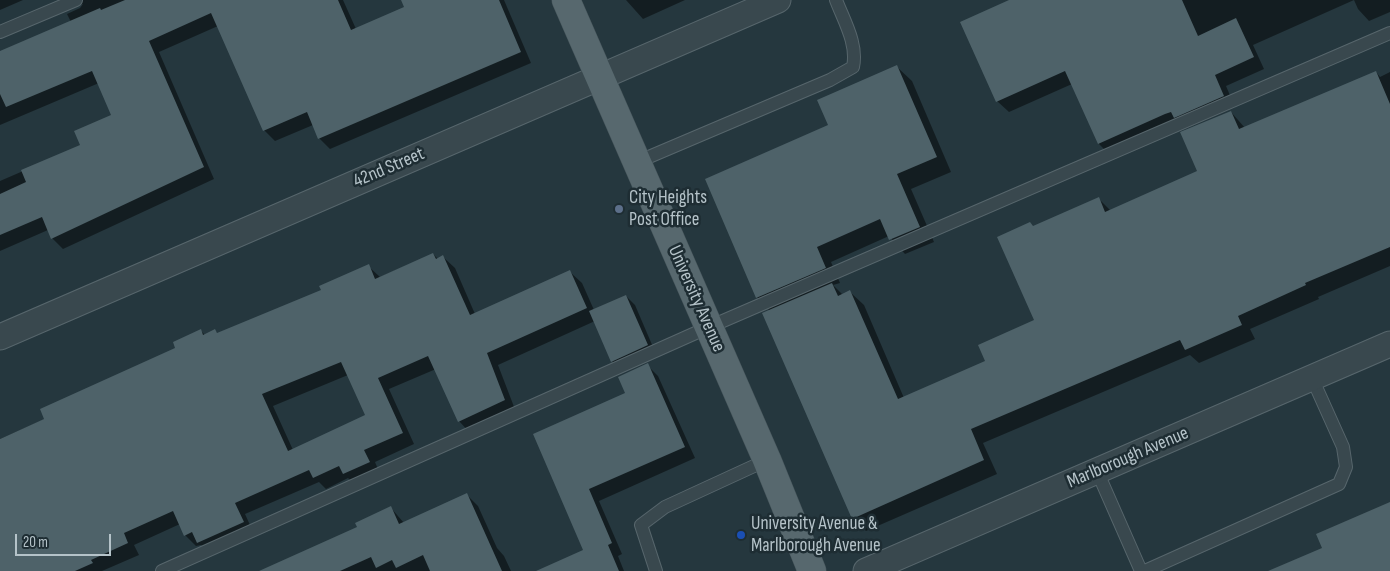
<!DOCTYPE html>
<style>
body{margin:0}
#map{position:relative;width:1390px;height:571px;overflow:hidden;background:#25373e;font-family:"Sofia Sans Condensed",sans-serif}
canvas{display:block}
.scale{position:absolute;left:15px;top:534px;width:96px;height:22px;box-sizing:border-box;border:2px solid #b5c3c9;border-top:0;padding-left:6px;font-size:15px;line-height:18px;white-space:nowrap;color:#b5c3c9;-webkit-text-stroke:4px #1e2d33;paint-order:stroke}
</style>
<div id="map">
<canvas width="1390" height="571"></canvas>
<div class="scale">20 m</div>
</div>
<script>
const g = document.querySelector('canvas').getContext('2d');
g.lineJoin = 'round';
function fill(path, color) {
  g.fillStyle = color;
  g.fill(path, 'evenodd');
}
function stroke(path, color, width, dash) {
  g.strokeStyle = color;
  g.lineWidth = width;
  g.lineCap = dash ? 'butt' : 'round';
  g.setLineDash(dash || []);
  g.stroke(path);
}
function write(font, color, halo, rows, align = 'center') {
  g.font = font + ' "Sofia Sans Condensed",sans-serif';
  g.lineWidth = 5;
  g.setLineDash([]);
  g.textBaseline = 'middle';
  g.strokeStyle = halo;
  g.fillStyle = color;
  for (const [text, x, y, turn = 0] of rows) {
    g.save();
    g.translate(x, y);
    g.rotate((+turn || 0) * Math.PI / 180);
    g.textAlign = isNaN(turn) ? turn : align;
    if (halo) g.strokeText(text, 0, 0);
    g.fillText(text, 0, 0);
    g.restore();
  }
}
fill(new Path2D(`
 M0,0H23L0,10Z
 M62,0H343L356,29L406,7L403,0H504L531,63L330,149L319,138L313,125L275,141L264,130L218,26L159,52L214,179L63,249L52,238L48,230L0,251V181L81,146L113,116L99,83L0,125V52L71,22L67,14L80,8L83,4L71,9Z
 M626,0H685L643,19Z
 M1012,0H1354L1253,45L1264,69L1226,86L1235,107L1186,128L1182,124L1110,155L1099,144L1072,84L1009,112L997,101Z
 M1354,0H1390V12L1369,21L1358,9Z
 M897,67L912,81L951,172L911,189L934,242L905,254L889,236L831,262L840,283L833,285L843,295L850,292L864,305L904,398L987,361L1036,321L1034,227L1098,198L1111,211L1199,171L1231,112L1245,128L1376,72L1380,77L1390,72V266L1318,297L1319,299L1250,329L1255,339L1199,363L1190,355L983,443L997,474L866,531L853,518L770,311L757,297L830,126Z
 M433,254L438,259L443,257L455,268L475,314L570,272L582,283L594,310L626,296L635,305L656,354L621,370L612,361L595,321L498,365L516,412L470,433L459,421L436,369L389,389L414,444L375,462L380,474L355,485L348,478L326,489L319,482L245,514L254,534L210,554L201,545L196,546L185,535L180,524L134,545L139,555L102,571H0V439L45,419L177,349L201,331L205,335L215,331L218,334L323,291L368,266L380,277ZM348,375L367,416L293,450L273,406Z
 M647,365L658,376L695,458L599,501L622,554L618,556L624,571H539L584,551L535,435L626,394Z
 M467,495L478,506L497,548L504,556L511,571H266L359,528L391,508L404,523Z`), '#0007');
fill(new Path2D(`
 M125,0H338L351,30L404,7L401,0H499L521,52L318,139L307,112L263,131L211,13L149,41L204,167L51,239L42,217L0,235V194L26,182L21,170L80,145L74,131L111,115L92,71L6,107L0,94V51L100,8L101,10Z
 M1009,0H1182L1198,36L1236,18L1254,57L1215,75L1224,96L1174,118L1171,112L1165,114L1098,144L1065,71L996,102L960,22Z
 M897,65L937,157L897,174L920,227L889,240L880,219L817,247L826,268L756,298L705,179L828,125L817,100Z
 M1376,71L1390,104V247L1305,283L1306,285L1238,316L1242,325L1185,350L1180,340L971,429L984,460L852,519L762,313L832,283L838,296L850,290L898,399L985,361L978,345L1034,320L997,237L1030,222L1033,226L1099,197L1105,212L1197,171L1180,132L1231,111L1239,129Z
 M433,253L436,259L443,255L470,315L570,270L587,308L487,353L505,400L458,422L428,356L378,378L403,433L364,450L370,462L343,474L339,466L313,478L309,470L235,503L244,522L197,543L192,532L184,536L173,511L124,533L128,543L91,560L93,563L75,571H0V439L44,419L40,409L175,348L173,342L201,329L203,335L215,329L217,333L321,290L319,286L369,264L375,279ZM341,362L365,415L288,451L262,394Z
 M626,295L648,345L611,362L589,311Z
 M648,363L685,447L589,489L612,543L608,545L619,571H536L583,550L533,434L625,393L618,377Z
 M467,493L502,571H430L423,555L396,568L392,560L376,568L371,557L340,571H259L357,527L355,523L391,506L399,524Z
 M1390,502V571H1268L1322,548L1316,534Z`), '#4e6269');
const service = new Path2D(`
 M0,32L76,0
 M637,162L830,80L853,67C858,44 844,21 836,0
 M1097,471L1141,571
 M162,571L709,327L1390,33
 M656,571L641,525L665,507L767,460
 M1145,571L1339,484L1346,467L1343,447L1312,378`);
const minor = new Path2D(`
 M0,337L778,0
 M866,571L1390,344`);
const primary = new Path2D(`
 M566,0L767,460L812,571`);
stroke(service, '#57666c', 14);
stroke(minor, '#57666c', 27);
stroke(primary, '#45545a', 29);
stroke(service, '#39484e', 12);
stroke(minor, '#39484e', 25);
stroke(primary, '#57686e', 28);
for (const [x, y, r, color] of [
 [619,209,5,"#5c6f8a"],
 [741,535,5,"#1a4fb4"]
]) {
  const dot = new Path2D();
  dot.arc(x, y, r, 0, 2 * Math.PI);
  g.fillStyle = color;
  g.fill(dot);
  stroke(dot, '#1e2d33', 2);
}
write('19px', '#b5c3c9', '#1e2d33', [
 ["42nd Street",389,168,-23],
 ["University Avenue",696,299,66],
 ["Marlborough Avenue",1128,458,-23]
]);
write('19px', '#b5c3c9', '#1e2d33', [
 ["City Heights",629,198],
 ["Post Office",629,220],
 ["University Avenue &",751,524],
 ["Marlborough Avenue",751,546]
], 'left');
</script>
